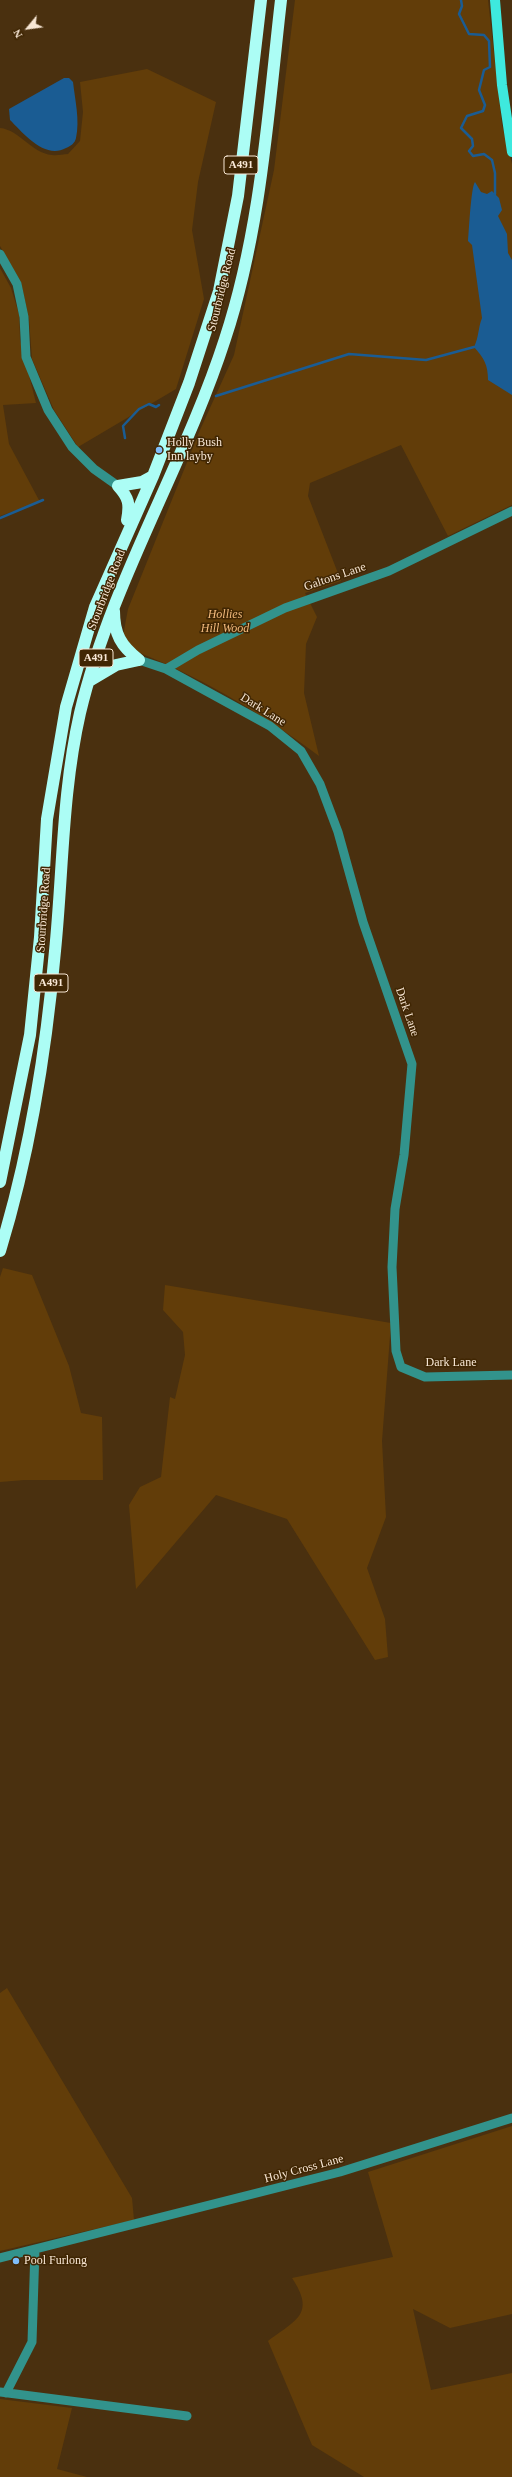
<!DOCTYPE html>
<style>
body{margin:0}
#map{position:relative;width:512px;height:2477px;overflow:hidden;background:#4a300f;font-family:Georgia,serif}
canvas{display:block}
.north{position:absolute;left:8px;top:8px;width:40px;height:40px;-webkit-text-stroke:3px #402603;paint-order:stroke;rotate:241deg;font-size:11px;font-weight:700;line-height:16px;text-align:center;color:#f8e7d5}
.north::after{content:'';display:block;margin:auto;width:14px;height:18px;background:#f8e7d5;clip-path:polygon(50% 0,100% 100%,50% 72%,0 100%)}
</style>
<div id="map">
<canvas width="512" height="2477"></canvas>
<div class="north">N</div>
</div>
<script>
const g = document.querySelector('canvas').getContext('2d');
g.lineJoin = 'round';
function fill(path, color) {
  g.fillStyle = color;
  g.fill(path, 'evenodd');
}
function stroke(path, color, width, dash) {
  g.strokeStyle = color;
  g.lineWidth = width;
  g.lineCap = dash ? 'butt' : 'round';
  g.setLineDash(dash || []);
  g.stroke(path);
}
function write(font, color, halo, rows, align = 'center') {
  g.font = font + ' Georgia,serif';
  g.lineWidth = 3;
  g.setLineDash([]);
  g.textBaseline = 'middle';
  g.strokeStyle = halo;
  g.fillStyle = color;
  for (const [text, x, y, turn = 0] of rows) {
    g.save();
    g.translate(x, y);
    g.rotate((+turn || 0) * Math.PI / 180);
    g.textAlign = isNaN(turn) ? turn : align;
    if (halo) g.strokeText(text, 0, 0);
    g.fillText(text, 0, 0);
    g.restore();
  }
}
fill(new Path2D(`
 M295,0H488L502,125L512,164V505L448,536L401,445L310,483L308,496L341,581L305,593L317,617L306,644L304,693L319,756C260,712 196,674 127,648L123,636L128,609L200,430L234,355L274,170Z
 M147,69L216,102L198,182L192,230L204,299L176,389L78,447L54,410L32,359L29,319L21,282L0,246V128C20,130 31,153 52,155C57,156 63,154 68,154L80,141L83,112L80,82Z
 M0,268L11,288L19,314L20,340L36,403L3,405L9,444L40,502L0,516Z
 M3,1268L32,1275L69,1366L81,1413L102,1417L103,1480H24L0,1482V1277Z
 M165,1285L391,1323L382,1441L386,1517L367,1568L385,1619L388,1657L375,1660L287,1519L216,1495L136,1589L129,1505L140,1487L161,1477L170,1397L175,1399L185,1355L183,1332L163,1310Z
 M7,1988L132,2198L134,2220L0,2251V1993Z
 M512,2126V2314L450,2328L413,2309L431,2390L512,2373V2477H364L312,2445L268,2341C296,2320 316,2314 292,2278L393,2257L368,2172Z
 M0,2399L72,2408L57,2469L87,2477H0Z`), '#623d09');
fill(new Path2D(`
 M64,78H69L73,82C75,100 80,120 76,138C75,143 71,146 66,148C45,160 23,133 10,120L9,109Z
 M475,182L481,192L487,194L492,191L499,198L502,210L498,216L507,234L508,253L512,260V395L488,380C488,365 484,358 474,347C479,337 478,328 482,318L472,245L468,241C469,230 471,187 475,182Z`), '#1a5c93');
stroke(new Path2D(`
 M461,0L462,6L459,14L469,34L484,35L489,41L490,67L484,70L479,90L485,105L483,111L467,116L461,128L472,139L473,146L469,151L473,156L484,154L492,160L495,173V194
 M216,396L349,354L426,360L474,347
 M125,438L123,426L139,409L149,404L156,407L159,405
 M0,518L43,500`), '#1a5c93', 2.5);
stroke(new Path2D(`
 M0,254L17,284L24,317L26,357L48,410L72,447L94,469L118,486
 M139,660L166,669L270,726L301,751L320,784L338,832L363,922L412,1064L404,1155L395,1209L392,1267L396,1351L401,1367L425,1377L512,1375
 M166,669L198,650L285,608L389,571L512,511
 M0,2258L340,2172L512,2118
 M0,2392L187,2416
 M6,2393L32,2342L35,2249`), '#32938c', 9);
stroke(new Path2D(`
 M495,0L502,85L512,152`), '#3ee9de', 10);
stroke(new Path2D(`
 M118,486C129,498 130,504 127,520
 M118,486L142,482L153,476
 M114,611C114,634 121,646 139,660
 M89,681L116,665L139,660
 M0,1182L30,1035L40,937L47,819L66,707L95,607L153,476L189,383L219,291L238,196L261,0
 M0,1251C30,1153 46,1053 55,951C63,872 62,792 80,713C111,582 184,466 225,339C261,230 268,113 281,0`), '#acfdf5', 12);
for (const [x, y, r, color] of [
 [159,450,4,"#7fbdfa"],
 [16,2261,4,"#7fbdfa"]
]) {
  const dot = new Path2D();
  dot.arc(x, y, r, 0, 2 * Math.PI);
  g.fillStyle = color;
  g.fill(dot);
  stroke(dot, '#402603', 1.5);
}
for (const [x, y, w] of [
 [241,165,34],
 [96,658,34],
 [51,983,34]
]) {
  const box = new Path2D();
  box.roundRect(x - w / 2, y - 9, w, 18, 3);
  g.fillStyle = '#402603';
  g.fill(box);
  stroke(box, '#f8e7d5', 1);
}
write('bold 11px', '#f8e7d5', null, [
 ["A491",241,165],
 ["A491",96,658],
 ["A491",51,983]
]);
write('12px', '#f8e7d5', '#402603', [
 ["Stourbridge Road",222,290,-76],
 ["Galtons Lane",335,577,-19],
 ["Stourbridge Road",107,590,-69],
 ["Dark Lane",263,710,32],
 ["Stourbridge Road",44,910,-86],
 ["Dark Lane",407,1012,71],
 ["Dark Lane",451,1363],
 ["Holy Cross Lane",304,2169,-15]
]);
write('12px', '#f8e7d5', '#402603', [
 ["Holly Bush",167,443],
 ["Inn layby",167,457],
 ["Pool Furlong",24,2261]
], 'left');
write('italic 12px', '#f2ba7d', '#402603', [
 ["Hollies",225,615],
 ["Hill Wood",225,629]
]);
</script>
